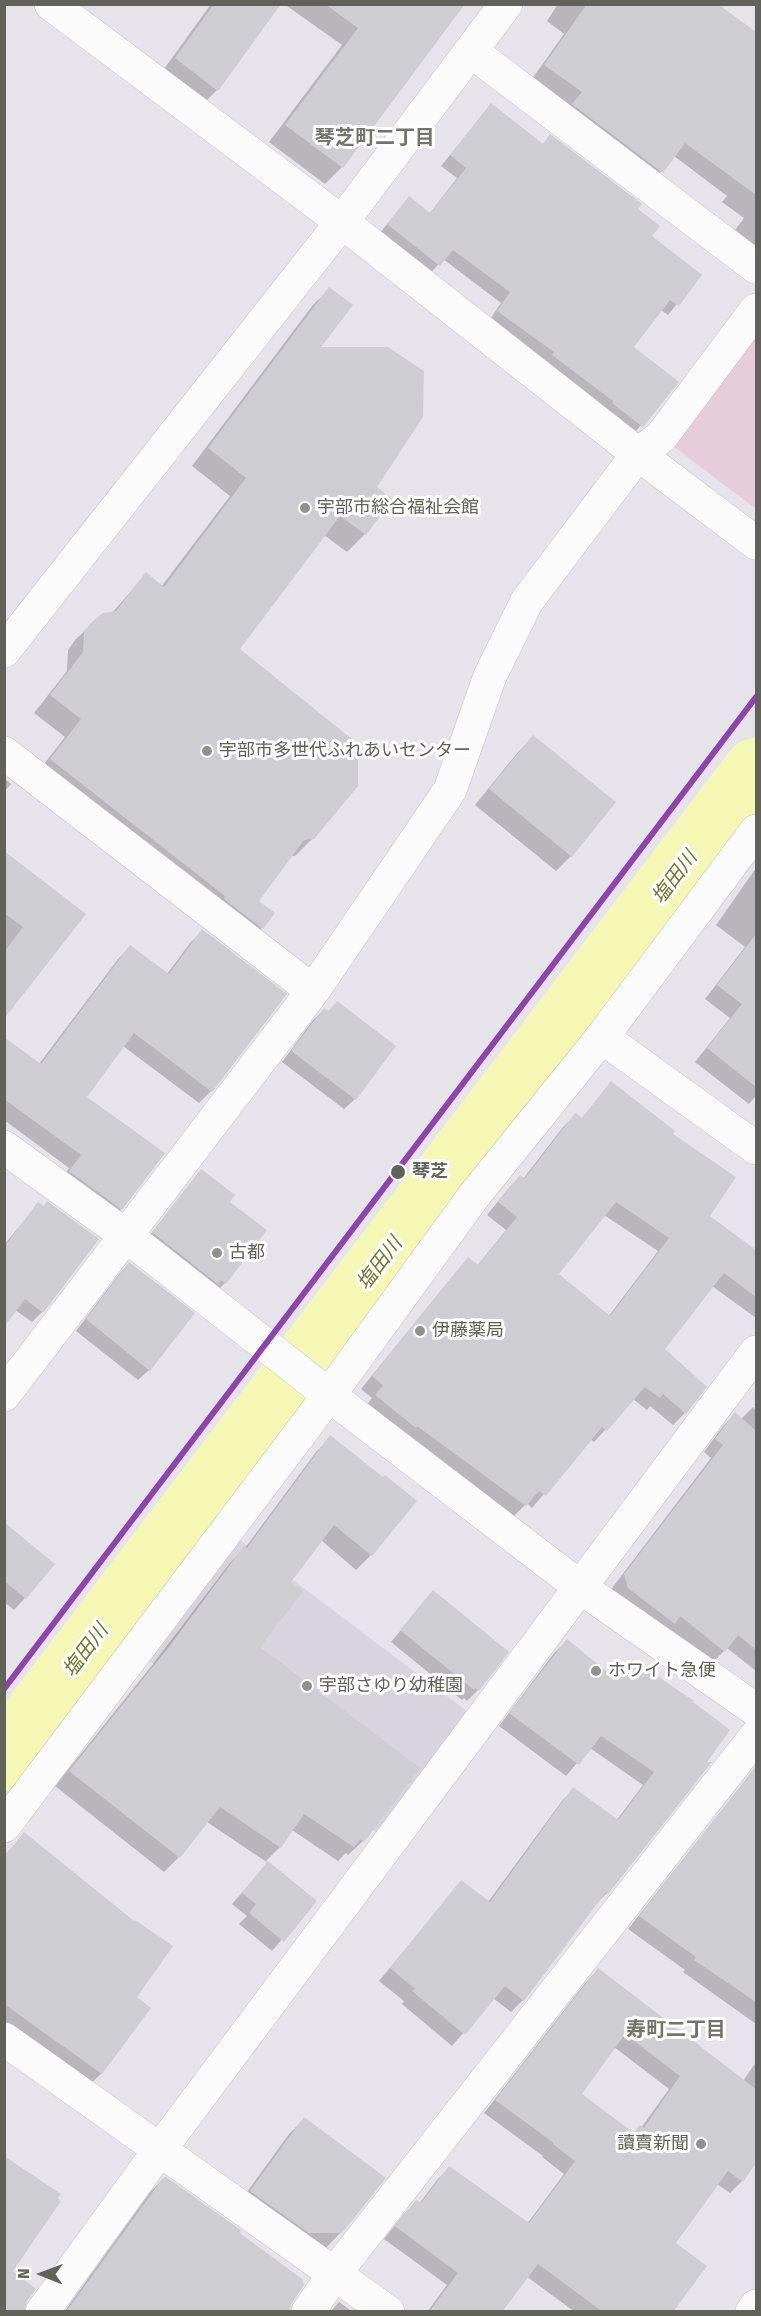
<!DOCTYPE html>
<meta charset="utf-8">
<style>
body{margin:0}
#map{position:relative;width:761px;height:2316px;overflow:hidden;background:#e6e3ea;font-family:"Fira Sans",sans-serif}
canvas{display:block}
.frame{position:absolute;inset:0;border:6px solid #616359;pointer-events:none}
.north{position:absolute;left:12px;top:2244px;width:60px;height:60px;-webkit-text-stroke:4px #fff;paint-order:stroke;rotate:271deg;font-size:16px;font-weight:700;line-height:24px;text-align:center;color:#616359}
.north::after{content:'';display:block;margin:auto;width:21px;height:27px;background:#616359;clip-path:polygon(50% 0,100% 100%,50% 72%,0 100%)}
</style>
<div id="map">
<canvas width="761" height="2316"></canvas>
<div class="frame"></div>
<div class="north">N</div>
</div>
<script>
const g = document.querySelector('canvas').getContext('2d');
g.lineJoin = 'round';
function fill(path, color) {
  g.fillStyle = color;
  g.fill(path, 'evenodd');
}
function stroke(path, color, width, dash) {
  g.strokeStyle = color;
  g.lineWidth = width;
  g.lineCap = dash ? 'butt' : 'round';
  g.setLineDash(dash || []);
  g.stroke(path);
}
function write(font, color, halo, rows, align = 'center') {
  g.font = font + ' "Fira Sans","Noto Sans JP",sans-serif';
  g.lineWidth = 6;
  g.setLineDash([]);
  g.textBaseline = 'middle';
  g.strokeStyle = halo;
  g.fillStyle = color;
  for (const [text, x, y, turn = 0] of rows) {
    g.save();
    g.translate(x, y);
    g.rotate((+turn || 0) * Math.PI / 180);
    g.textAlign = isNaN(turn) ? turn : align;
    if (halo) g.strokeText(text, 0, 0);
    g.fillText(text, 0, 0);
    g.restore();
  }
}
fill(new Path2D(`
 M237,1538L468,1712L378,1834L147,1659Z`), '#d8d4de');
fill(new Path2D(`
 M756,332V509L672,445Z`), '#e7ccda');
fill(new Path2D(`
 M211,4H279L217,90L200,107L159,76Z
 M284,4H451L342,167L325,184L269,142L342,45Z
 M558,4H691L756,32V247L735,230L744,218L722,202L727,196L674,156L649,185L532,79L564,34L547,21Z
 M491,105L542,145L550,136L636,209L650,236L700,275L668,315L661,310L632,347L677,382L632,436L488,322L501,303L443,259L429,275L378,235L409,198L429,214L457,178L441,166Z
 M329,289L318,349L375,488L391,500L365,534L347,552L324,535L238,649L313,838L295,856H290L257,901L262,928L244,945L34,777L65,737L34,713L67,671L68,650L75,640L94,622L112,613L146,574L161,587L230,496L192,466L312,306Z
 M533,737L571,856L556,871L475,805L518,752Z
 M4,778L11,784L4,792Z
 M4,853L84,914L4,1017Z
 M756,868V1096L749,1104L695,1062L730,1018L705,999L745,947L716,925Z
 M202,931L211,1091L199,1103L123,1046L85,1097L121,1209L109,1221L58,1184L69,1168L4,1120V1038L39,1064L118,959L130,947L167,974L190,943Z
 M337,1003L355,1099L344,1109L282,1062L313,1020L324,1010L328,1012Z
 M612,1083L670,1135L707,1217L756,1252V1318L712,1286L663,1349L685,1413L673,1425L650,1406L647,1410L633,1399L594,1442L590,1439L532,1508L527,1503L513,1517L364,1408L372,1398L361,1389L456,1272L477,1266L506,1230L487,1215L508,1189L520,1177L523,1179L563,1127L575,1115L581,1119ZM604,1215L658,1251L608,1317L557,1275Z
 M201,1171L228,1202L225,1283L217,1291L145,1241Z
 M38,1204L42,1312L32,1322L15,1310L4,1325V1245Z
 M129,1264L149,1370L138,1380L76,1331L119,1274Z
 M753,1407L756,1410V1671L727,1648L712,1663L668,1628L661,1635L616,1600L612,1588L711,1458L704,1452L723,1426L735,1414L741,1419Z
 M331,1437L371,1555L356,1570L321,1540L289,1582L258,1647L363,1841L348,1855L346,1853L338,1861L292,1830L280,1847L266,1861L315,1901L272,1951L239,1924L247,1916L232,1904L268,1863L207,1822L179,1857L164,1872L55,1786L153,1664L230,1563L245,1548L316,1452Z
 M4,1524L25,1598L14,1610L4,1602Z
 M433,1592L478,1690L467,1701L464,1698L462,1700L391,1642Z
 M567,1641L615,1680L633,1661L704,1764L709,1763L607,1893L595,1905L523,2000L511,2012L493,1998L452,2046L402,2004L404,2001L379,1981L461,1882L488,1902L562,1801L573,1789L616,1821L643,1785L590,1748L566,1776L499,1726L555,1652Z
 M756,1767V2024L683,1972L685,1970L628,1929Z
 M24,1834L134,1923L135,1998L149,2008L101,2074L88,2086L4,2026V1856Z
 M598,1970L743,2081L756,2062V2161L742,2181L730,2193L717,2184L674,2243L671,2312H575L526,2276L500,2312H427L447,2285L384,2239L404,2214L416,2202L419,2204L437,2180L449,2168L527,2224L564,2174L542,2157L543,2156L484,2113L586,1982ZM614,2047L669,2089L641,2128L640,2127L633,2134L580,2094Z
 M304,2119L341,2232L326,2248L236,2207L289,2134Z
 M163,2179H166L240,2232L238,2234L288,2312H64L151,2191Z
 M339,2302L353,2312H330Z`), '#0003');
stroke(new Path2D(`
 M4,1758L756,771`), '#f5f7b5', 66);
fill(new Path2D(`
 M214,4H281L218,91L175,58Z
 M325,4H465L343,168L285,125L358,28Z
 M587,4H718L756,32V195L685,143L663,173L572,104L582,92L544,65Z
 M491,103L543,144L550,134L642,204L638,209L660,226L652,236L702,275L679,306L670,300L634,347L679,382L643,427L612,403L613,401L552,355L554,352L497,311L510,292L453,250L440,266L387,224L409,196L430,213L466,168L450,155Z
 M329,287L353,305L321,347H388L424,371L423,417L377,487L393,499L366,535L340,516L240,649L358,744V786L314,839L304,840L259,901L275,913L263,929L224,899L225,896L50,759L81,719L50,695L83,652L84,631L93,621L103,613L116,611L146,572L164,587L246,478L208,448Z
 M533,735L616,802L572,857L489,789Z
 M4,851L86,914L4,1019L5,951L23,927L4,913Z
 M202,929L287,994L212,1092L134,1033L87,1097L165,1153L122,1210L69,1171L81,1155L4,1099V1037L41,1064L130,945L169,974Z
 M756,934V1087L707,1048L742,1004L717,985Z
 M337,1001L396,1046L356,1100L291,1051L324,1008L329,1011Z
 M611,1081L675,1131L673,1134L736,1177L710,1216L756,1250V1297L724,1273L665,1349L707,1387L686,1414L663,1394L660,1398L645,1387L607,1431L602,1427L546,1496L539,1491L526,1506L417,1426L416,1428L375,1395L383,1385L372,1376L468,1257L478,1265L517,1217L498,1202L520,1175L525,1178L575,1113L582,1118ZM616,1202L669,1238L610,1316L559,1274Z
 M201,1169L235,1195L230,1202L267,1230L226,1284L221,1280L218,1284L152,1232Z
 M47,1201L99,1239L43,1313L25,1299L4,1327V1247L38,1202L44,1206Z
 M129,1262L195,1313L150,1371L86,1319Z
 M735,1412L756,1431V1650L738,1635L725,1652L680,1616L675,1624L628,1588L624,1574L723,1445L715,1439Z
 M330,1435L383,1477L385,1475L417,1501L372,1556L334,1525L291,1582L303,1591L260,1647L420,1768L364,1842L360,1839L354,1847L304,1814L281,1848L220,1807L180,1858L69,1771L168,1648L244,1546L247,1548Z
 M4,1522L55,1564L26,1599L4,1581Z
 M433,1590L509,1652L479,1691L475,1688L474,1690L400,1630Z
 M567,1639L616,1679L632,1659L694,1701L693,1702L730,1730L707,1762H712L608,1894L606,1892L524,2001L505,1986L465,2035L412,1991L415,1989L390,1968L461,1880L490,1902L573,1787L618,1820L654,1772L601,1736L579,1765L509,1713Z
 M756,1766V2002L694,1960L696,1957L639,1916Z
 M24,1832L134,1921L135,1920L173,1946L137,1997L151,2008L102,2074L4,2004V1857Z
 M268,1861L317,1901L284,1942L249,1913L256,1904L242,1893Z
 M598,1968L756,2089V2163L743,2182L728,2171L676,2243L707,2266L673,2312H603L538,2264L502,2312H429L458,2273L395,2226L416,2200L421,2203L449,2166L529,2223L575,2161L553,2144L554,2143L495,2100ZM625,2034L680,2076L644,2128L639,2125L634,2133L582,2094Z
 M304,2117L386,2178L342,2233H309L250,2191Z
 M4,2156L61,2194L58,2198L61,2201L13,2271L36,2289L27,2301L24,2312H4Z
 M166,2177L242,2231H237L302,2279L304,2285L293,2301L289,2312H66L163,2178Z`), '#cecdd1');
const minor = new Path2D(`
 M51,4L342,222L638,454L756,543
 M471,51L756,267
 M4,651L342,222L506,4
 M4,753L313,991
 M602,1037L756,1148
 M4,1147L128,1237L329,1395L580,1587L756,1710
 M4,1395L313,991L450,790L490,676L527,601L638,454L661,437L756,310
 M4,1826L329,1395L473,1197L602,1037L756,831
 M4,2039L388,2312
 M42,2312L161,2148L756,1352
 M308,2312L335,2273L756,1736`);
const tertiary = new Path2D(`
 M752,2312L756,2306`);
stroke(minor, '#c2c2c2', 34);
stroke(tertiary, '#c2c2c2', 34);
stroke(minor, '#fbfbfc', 33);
stroke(tertiary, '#fbfbfc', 33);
stroke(new Path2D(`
 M4,1689C257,1360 506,1028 756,697`), '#8e44ad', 6);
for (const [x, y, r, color] of [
 [305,508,6,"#90908c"],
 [207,751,6,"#90908c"],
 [398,1172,8,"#616359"],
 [217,1253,6,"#90908c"],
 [420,1331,6,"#90908c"],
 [596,1671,6,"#90908c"],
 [307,1686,6,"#90908c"],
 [701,2144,6,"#90908c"]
]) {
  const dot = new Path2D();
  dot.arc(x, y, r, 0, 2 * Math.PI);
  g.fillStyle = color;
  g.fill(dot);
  stroke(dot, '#fff', 2);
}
write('18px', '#616359', '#fff', [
 ["宇部市総合福祉会館",317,508],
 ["宇部市多世代ふれあいセンター",219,751],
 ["古都",229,1253],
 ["伊藤薬局",432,1331],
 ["ホワイト急便",608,1671],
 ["宇部さゆり幼稚園",319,1686],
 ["讀賣新聞",689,2144,"right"]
], 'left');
write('bold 18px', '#616359', '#fff', [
 ["琴芝",412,1172]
], 'left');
write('bold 20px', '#74756a', '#fff', [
 ["琴芝町二丁目",375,138],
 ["寿町二丁目",676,2030]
]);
write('italic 20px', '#6e7826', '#fff', [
 ["塩田川",675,878,-53],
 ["塩田川",380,1264,-53],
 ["塩田川",86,1651,-53]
]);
</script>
